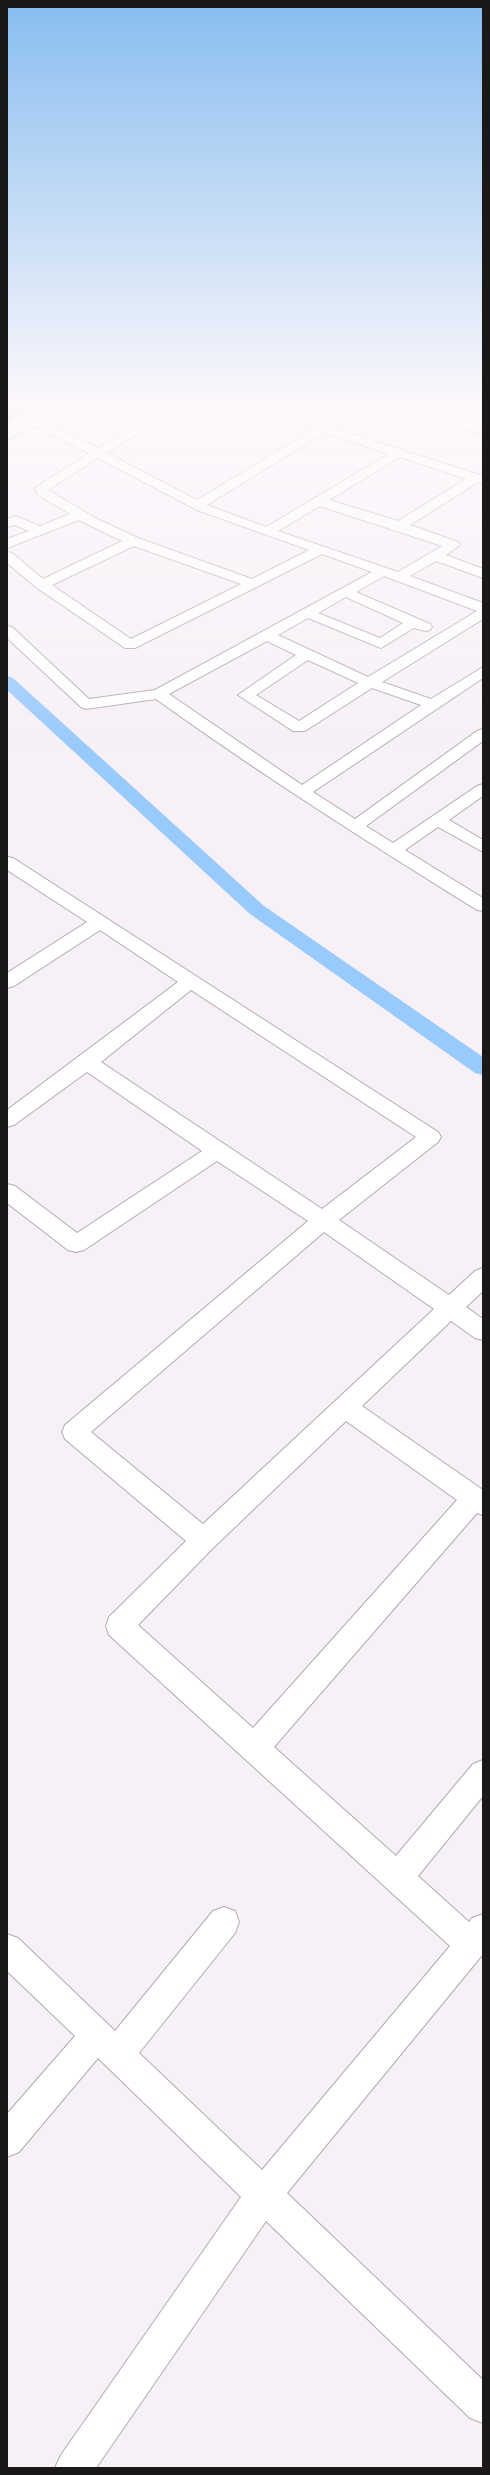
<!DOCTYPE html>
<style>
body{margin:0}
#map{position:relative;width:490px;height:2475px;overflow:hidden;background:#f8f0f7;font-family:"Work Sans",sans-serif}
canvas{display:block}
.frame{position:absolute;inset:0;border:8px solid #1b181a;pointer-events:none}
</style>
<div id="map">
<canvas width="490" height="2475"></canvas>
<div class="frame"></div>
</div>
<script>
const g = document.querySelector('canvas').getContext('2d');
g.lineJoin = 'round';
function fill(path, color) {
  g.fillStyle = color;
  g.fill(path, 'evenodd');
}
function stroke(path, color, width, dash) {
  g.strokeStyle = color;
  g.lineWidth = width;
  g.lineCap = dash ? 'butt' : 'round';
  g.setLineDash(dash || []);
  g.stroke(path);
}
fill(new Path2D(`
 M7,676L13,678L264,906L483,1057V1075L475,1073L250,914L7,690Z`), '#98cafc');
const minor = new Path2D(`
 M53,401H66L42,421L98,448L175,401H189L107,453L197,500L314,429L234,403L232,401H250L322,424L360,401H374L333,428L483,476V484L478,482L410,525L458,542L460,545L446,555L483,569V578L436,561L410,576L483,603V619L382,682L431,699L483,667V678L313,792L355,819L477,731L483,729V741L366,826L393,843L477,786L483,784V796L449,820L483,840V852L438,827L405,850L483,898V911L477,910C368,842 260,774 156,699L86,709L81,707L7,638V626L12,627L89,699L155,690L372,572L322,554L135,648H125L37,588L7,563V552L12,553L43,579L122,541L79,520L7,548V539L29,531L15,525L7,527V519L15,516L40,526L70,514L38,495L35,488L89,453L34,426L7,439V430L24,421L10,415V411H18L32,416ZM324,433L389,454L266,527L207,505ZM400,457L466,479L398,521L329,500ZM98,458L197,510L309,550L252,579L138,538L97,519L48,490ZM320,506L442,546L398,572L278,531ZM134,546L241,584L131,639L52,585ZM384,576L477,611L368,677L278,635L308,618L381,648L414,628L425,631L430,630L432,627L430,624L356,592ZM346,597L403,623L380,638L318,613ZM267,641L296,655L238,695L293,731H305L372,688L421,705L302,785L169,694ZM308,660L358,683L299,721L256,695Z
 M378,401H396L432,412L448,401H462L443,415L483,427V435L380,403Z
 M7,857L13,858L438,1132L441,1137L438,1142L339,1220L449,1295L475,1271L483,1268V1291L466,1307L483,1319V1340L475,1338L451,1321L362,1406L483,1490V1515L477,1513L274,1747L396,1856L473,1764L483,1760V1796L418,1876L469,1922L472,1918L483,1914V1954L287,2193L483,2380V2423L470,2418L266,2221L96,2468H55L61,2455L241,2197L98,2058L19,2152L7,2157V2114L75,2036L7,1971V1934L18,1938L115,2031L213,1911L224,1907L235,1911L239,1922L235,1933L139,2053L262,2170L450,1946L109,1635L106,1626L109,1617L186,1541L65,1439L62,1432L65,1425L308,1221L217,1161L84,1250L76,1252L68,1250L7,1203V1184L15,1186L77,1233L202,1151L87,1072L14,1125L7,1127V1110L178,982L100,930L14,986L7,988V973L87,922L7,870ZM191,990L416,1137L322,1209L101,1062ZM324,1232L434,1309L203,1524L91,1432ZM346,1421L457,1500L253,1728L138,1625L213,1548Z`);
const highway = new Path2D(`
 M23,401H37L7,421V412Z`);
stroke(minor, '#b1aab0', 2);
stroke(highway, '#968658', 2);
fill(minor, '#fff');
fill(highway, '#d8c17a');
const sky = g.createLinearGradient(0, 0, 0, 747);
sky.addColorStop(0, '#88bdf0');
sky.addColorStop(0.54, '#fcf8fb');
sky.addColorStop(1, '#fcf8fb00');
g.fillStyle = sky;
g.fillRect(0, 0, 490, 747);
</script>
